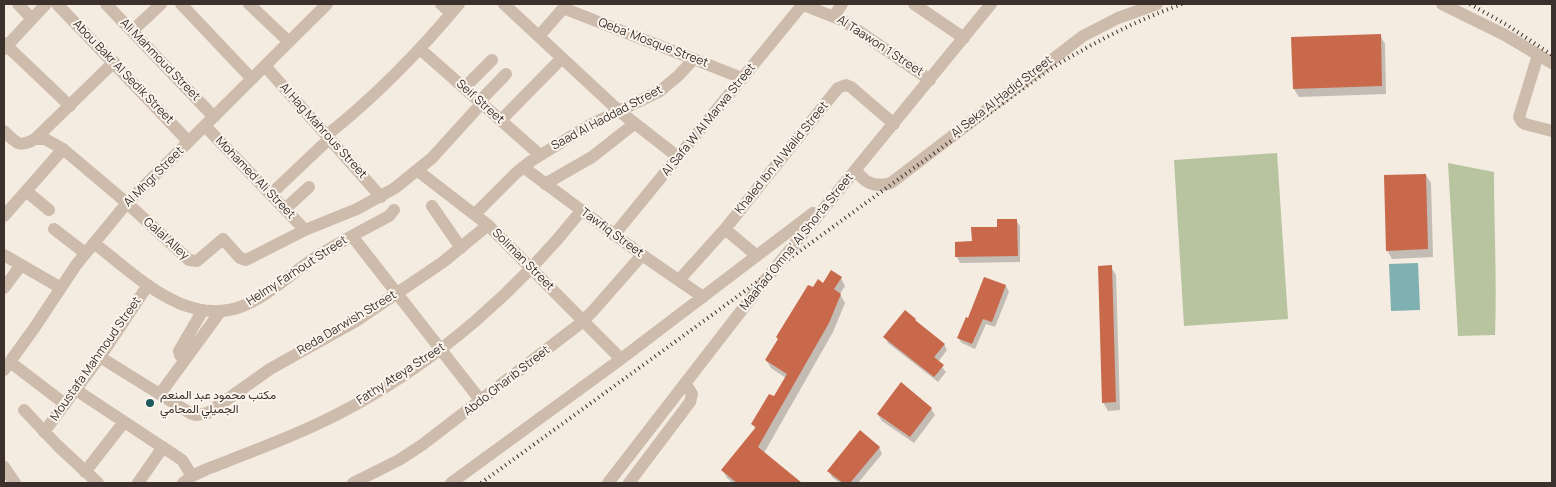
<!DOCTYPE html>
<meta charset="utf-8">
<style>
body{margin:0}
#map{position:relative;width:1556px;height:487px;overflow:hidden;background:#f4ebe1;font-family:Manrope,sans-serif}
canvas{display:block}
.frame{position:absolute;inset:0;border:5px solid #3b302b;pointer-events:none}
</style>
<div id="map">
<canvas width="1556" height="487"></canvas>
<div class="frame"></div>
</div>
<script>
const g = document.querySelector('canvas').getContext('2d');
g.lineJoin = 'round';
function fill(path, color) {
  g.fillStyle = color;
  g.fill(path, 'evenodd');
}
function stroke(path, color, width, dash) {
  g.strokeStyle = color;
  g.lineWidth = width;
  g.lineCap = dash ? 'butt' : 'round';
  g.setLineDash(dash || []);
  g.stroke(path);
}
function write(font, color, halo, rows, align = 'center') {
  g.font = font + ' Manrope,Vazirmatn,sans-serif';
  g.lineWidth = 4;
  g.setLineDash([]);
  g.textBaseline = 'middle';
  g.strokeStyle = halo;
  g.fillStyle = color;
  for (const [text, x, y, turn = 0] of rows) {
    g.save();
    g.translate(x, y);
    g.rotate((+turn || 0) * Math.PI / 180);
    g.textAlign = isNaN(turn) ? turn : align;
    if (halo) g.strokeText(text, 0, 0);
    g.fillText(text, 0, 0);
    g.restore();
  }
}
fill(new Path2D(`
 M1277,153L1288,319L1184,326L1174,160Z
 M1448,163L1494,172C1494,227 1497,281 1495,335L1458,336Z`), '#b8c4a0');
fill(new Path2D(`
 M1418,263L1420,310L1391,311L1389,264Z`), '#7fb0b2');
fill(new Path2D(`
 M1380,35L1385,44L1386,94L1299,97L1294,89Z
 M1426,175L1431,183L1433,257L1392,259L1387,250Z
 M1016,220L1020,226V262L960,263L957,257L973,243Z
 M1111,267L1116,275L1120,410L1108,411L1103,402Z
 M841,278L845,286L840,294L845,303L833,332L764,453L800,483H733L727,478L723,471L756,430L752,424L774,398L786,378L771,368L766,360L813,289Z
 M985,278L1006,286L1009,292L995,327L986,324L975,349L962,343L958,338L968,319Z
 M915,319L917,323L944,344L947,350L938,362L946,372L938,382L888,343L885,337Z
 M931,409L935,415L914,443L882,421L878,415Z
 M879,447L882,454L858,483H840L832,477L829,471Z`), '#0003');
fill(new Path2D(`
 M1381,34L1382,86L1293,89L1291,37Z
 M1426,174L1428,249L1386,251L1384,175Z
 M997,219H1017L1018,256L955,257V242L972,241L971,227H997Z
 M1112,265L1116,402L1102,403L1098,266Z
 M831,270L842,277L834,289L841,294L829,323L758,447L802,483H737L721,470L756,427L751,424L769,394L774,396L787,374L765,360L778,339L776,337L808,285L813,287L818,279L823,283Z
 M984,277L1006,285L992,322L983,319L972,344L957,338L966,317L968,318Z
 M905,310L916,319L915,320L945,344L934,357L944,365L934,377L883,337Z
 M901,382L932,408L910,437L877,414Z
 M860,430L880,447L850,483H843L827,471Z`), '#c8694b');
stroke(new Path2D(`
 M18,4L32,19
 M57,4L188,141
 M106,4L214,117
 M181,4L252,79
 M249,4L289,42
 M441,4L451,13
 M504,4L619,111L678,157
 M801,4L844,21L930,80
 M914,4L964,38
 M1442,4L1505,35L1552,63
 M563,8L742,78
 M834,16L842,4
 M132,31L161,4
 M539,36L567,4
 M4,43L70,106
 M4,49L46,4
 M420,49L540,155
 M1538,55L1519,117L1522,122L1525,124L1552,131
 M265,66L381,197
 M464,88L492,60
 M480,101L506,74
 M501,120L562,58
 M205,126L305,230
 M4,131C16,143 19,148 35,139L114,62
 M327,135C376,96 419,52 459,4
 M35,139H45L63,149L127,203L189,260L197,261L223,239L240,258L246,260L305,230L357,209L395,188L432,158L482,103
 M523,167L642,255L703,297
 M856,169C863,183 875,188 891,183L1083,36L1118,18L1157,4
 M418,171L488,225L621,359
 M545,184L592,157L634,124
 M26,191L49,210
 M271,194L330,138
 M432,206L461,248
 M285,209L309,187
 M475,214L516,173L531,161L588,126L660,91L678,76L694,59
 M4,216L63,149
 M54,229L85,253
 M725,229L757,256
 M614,235L803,4
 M352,236L481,401
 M94,243C121,264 148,290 181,304C199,311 221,314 240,307C264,299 291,274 313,259C337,243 363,230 389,216L394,210
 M4,255L61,288
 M679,280L725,229L838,88L846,85L851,87L894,124
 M4,288L21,265
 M100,357L190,413L196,415L208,413L270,369L356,321L443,262L488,225
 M185,359L180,355L179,351L203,310
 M10,362L65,404
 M4,370L35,327L76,265L127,203L327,4
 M76,390L182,460L192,476
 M160,394L220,312
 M24,410L58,446L98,483
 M44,432L100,357L148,285
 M4,467L15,483
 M85,472L124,422
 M138,483L163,447
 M183,483L192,476L207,469C256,450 306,432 353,406C441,358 519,289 581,211
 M353,483L399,460L422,445L577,326L592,312L642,255
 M451,483L621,359L813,213
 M608,483L762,284L991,4
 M629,483L690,402L692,394L685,383`), '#cdbbac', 12);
stroke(new Path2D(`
 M1470,4L1507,25L1552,55
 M481,483L1050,69C1093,43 1135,21 1182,4`), '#3b302b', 4, [1, 4]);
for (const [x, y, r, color] of [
 [150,403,5,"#1f5a5e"]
]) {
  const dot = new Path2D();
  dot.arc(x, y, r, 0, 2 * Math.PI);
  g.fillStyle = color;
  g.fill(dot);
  stroke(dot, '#fbf5ee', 2);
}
write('12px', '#3b302b', '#fbf5ee', [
 ["Qeba' Mosque Street",653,43,21],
 ["Al Taawon 1 Street",880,46,33],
 ["Ali Mahmoud Street",160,60,46],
 ["Abou Bakr Al Sedik Street",123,72,46],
 ["Al Seka Al Hadid Street",1002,97,-38],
 ["Seif Street",480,102,42],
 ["Saad Al Haddad Street",607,118,-28],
 ["Al Safa W Al Marwa Street",709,120,-51],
 ["Al Hag Mahrous Street",323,131,48],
 ["Khaled Ibn Al Walid Street",782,158,-51],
 ["Al Mhgr Street",154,177,-45],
 ["Mohamed Ali Street",255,178,46],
 ["Tawfiq Street",612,233,36],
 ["Galal Alley",166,239,42],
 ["Maahad Omna' Al Shorta Street",797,242,-51],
 ["Soliman Street",523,260,45],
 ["Helmy Farhout Street",297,271,-33],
 ["Reda Darwish Street",347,323,-31],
 ["Moustafa Mahmoud Street",96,359,-55],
 ["Fathy Ateya Street",401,374,-33],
 ["Abdo Gharib Street",507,381,-38]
]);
write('12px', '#3b302b', '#fbf5ee', [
 ["مكتب محمود عبد المنعم",160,396],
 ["الجميلي المحامي",160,410]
], 'left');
</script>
